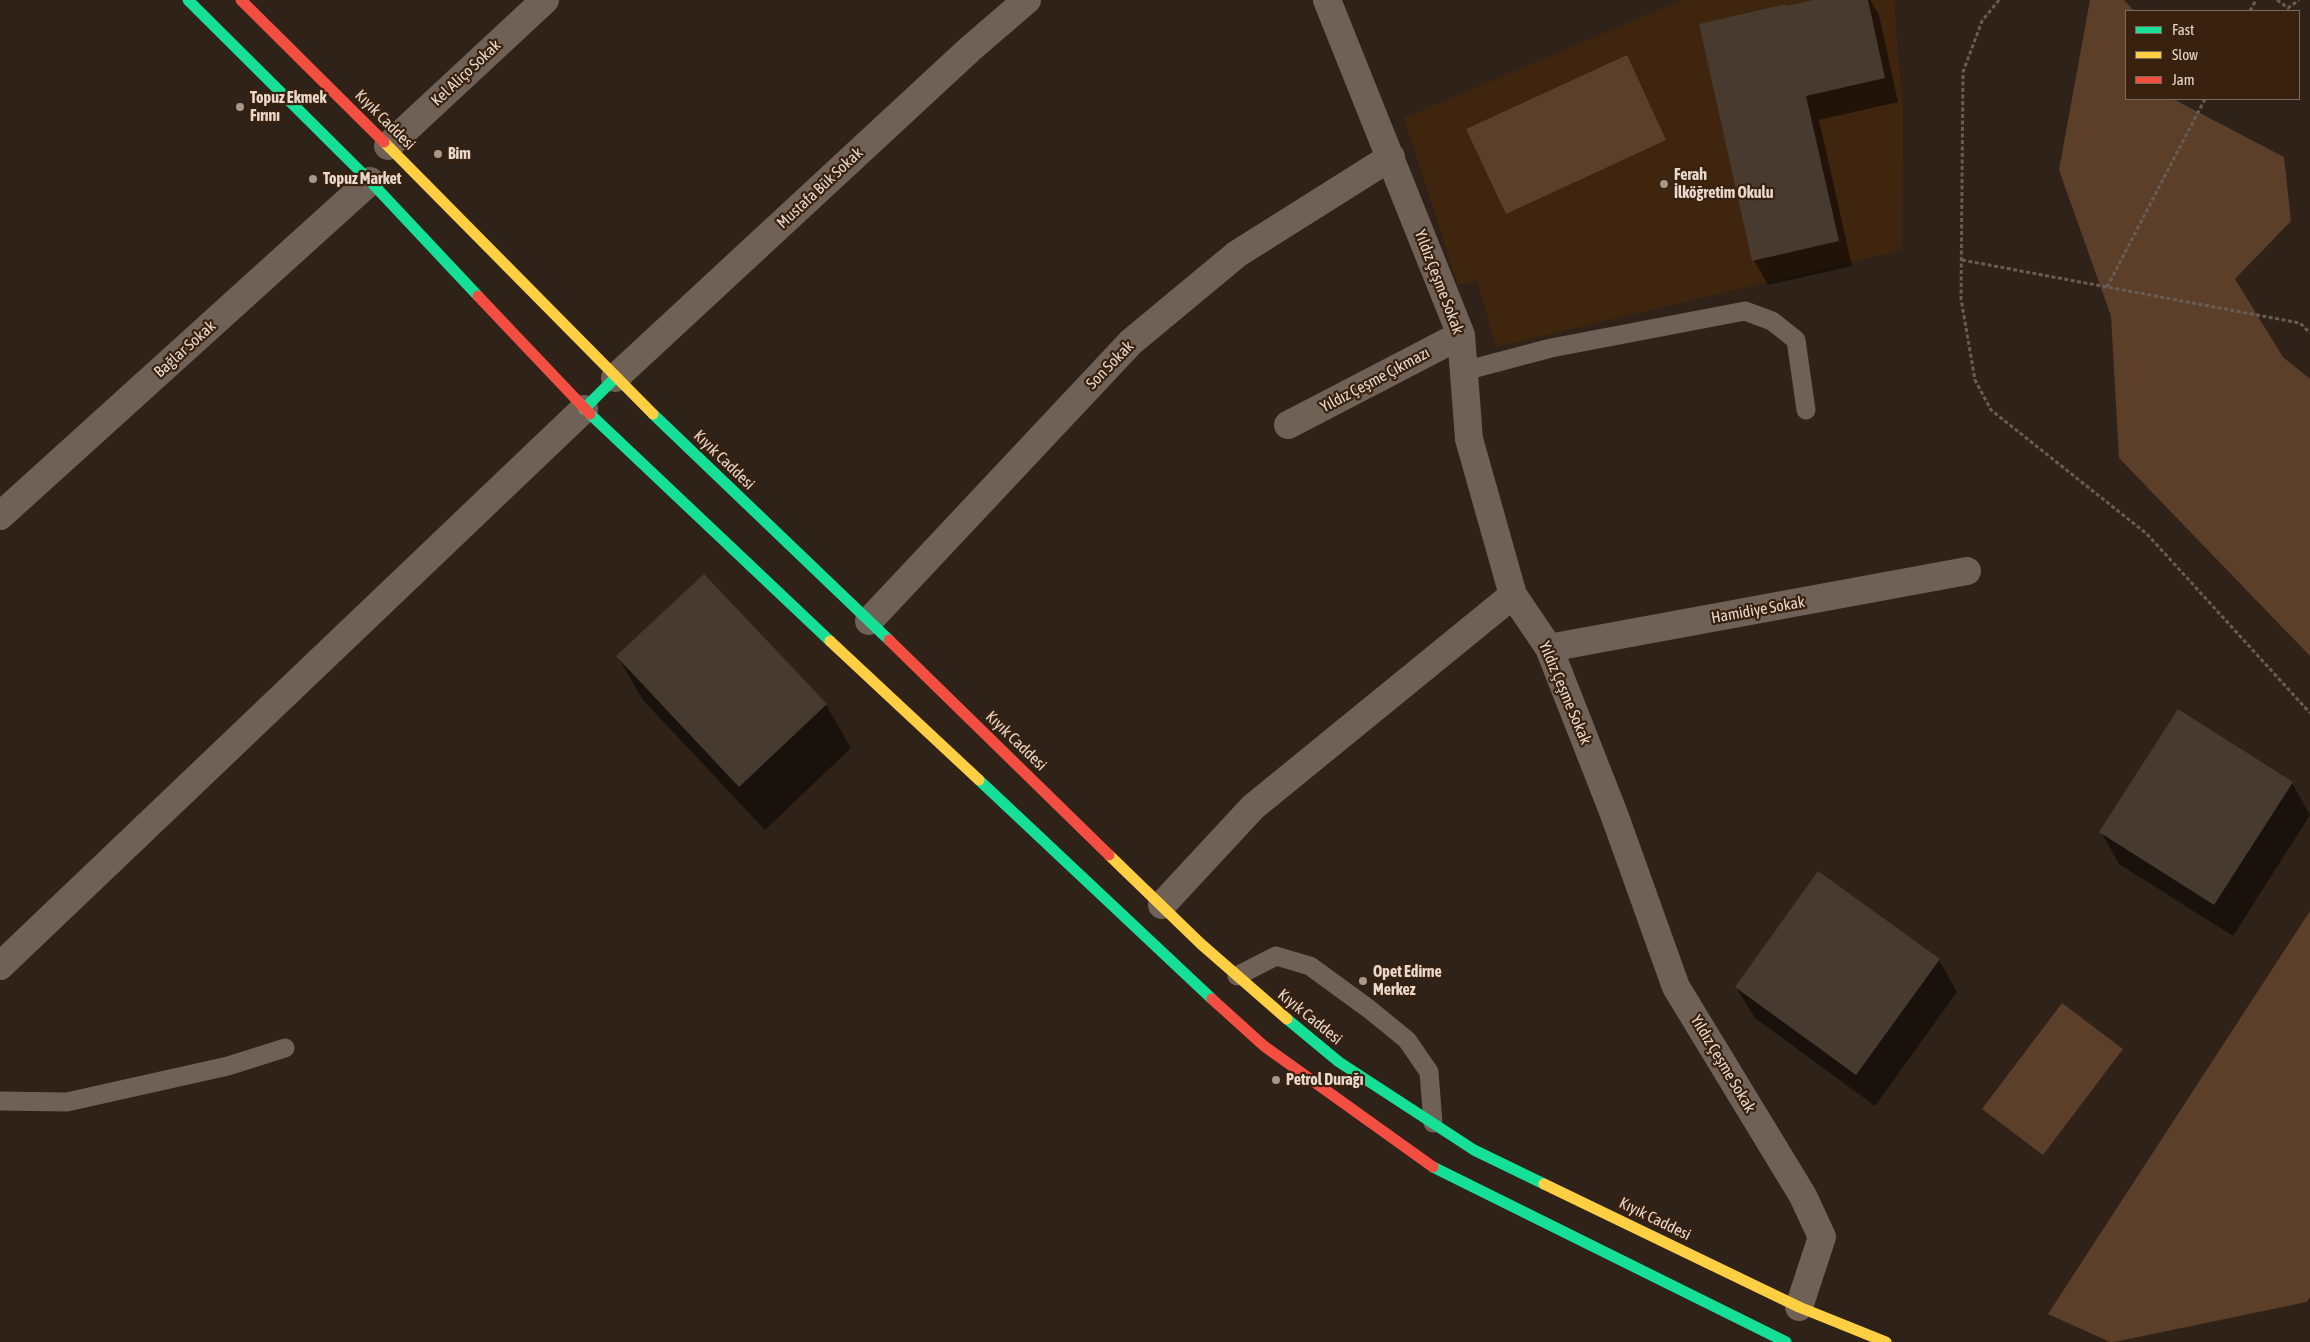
<!DOCTYPE html>
<meta charset="utf-8">
<style>
body{margin:0}
#map{position:relative;width:2310px;height:1342px;overflow:hidden;background:#2f2218;font-family:"Asap Condensed",sans-serif}
canvas{display:block}
.legend{position:absolute;left:2125px;top:10px;width:175px;height:90px;box-sizing:border-box;background:#38210f;border:1px solid #7e6a5b;margin:0;padding:6px 9px;list-style:none;font-size:15px;color:#e8d8cd}
.legend li{display:flex;align-items:center;gap:10px;height:25px}
.legend b{width:25px;border:1px solid #7e6a5b}
</style>
<div id="map">
<canvas width="2310" height="1342"></canvas>
<ul class="legend">
<li><b style="height:6px;background:#16e098"></b>Fast</li>
<li><b style="height:6px;background:#ffcf43"></b>Slow</li>
<li><b style="height:6px;background:#f24e42"></b>Jam</li>
</ul>
</div>
<script>
const g = document.querySelector('canvas').getContext('2d');
g.lineJoin = 'round';
function fill(path, color) {
  g.fillStyle = color;
  g.fill(path, 'evenodd');
}
function stroke(path, color, width, dash) {
  g.strokeStyle = color;
  g.lineWidth = width;
  g.lineCap = dash ? 'butt' : 'round';
  g.setLineDash(dash || []);
  g.stroke(path);
}
function write(font, color, halo, rows, align = 'center') {
  g.font = font + ' "Asap Condensed",sans-serif';
  g.lineWidth = 4.5;
  g.setLineDash([]);
  g.textBaseline = 'middle';
  g.strokeStyle = halo;
  g.fillStyle = color;
  for (const [text, x, y, turn = 0] of rows) {
    g.save();
    g.translate(x, y);
    g.rotate((+turn || 0) * Math.PI / 180);
    g.textAlign = isNaN(turn) ? turn : align;
    if (halo) g.strokeText(text, 0, 0);
    g.fillText(text, 0, 0);
    g.restore();
  }
}
fill(new Path2D(`
 M1682,0H1894L1903,111L1902,250L1496,347L1477,281L1458,285L1404,118Z`), '#3f250e');
fill(new Path2D(`
 M2090,0H2124L2134,11H2126V99H2173L2284,157L2291,221L2235,279L2283,357L2310,379V656L2119,458L2111,316L2059,170Z
 M1627,55L1666,140L1506,214L1466,129Z
 M2310,911V1297L2307,1302L2114,1342H2110L2048,1314Z
 M2062,1003L2123,1049L2043,1155L1982,1109Z`), '#5c3f29');
fill(new Path2D(`
 M1820,0H1870L1879,15L1898,102L1819,120L1852,266L1768,285L1754,260L1786,7Z
 M618,657L826,705L851,748L765,830L643,700Z
 M2292,783L2310,815L2233,936L2119,864L2101,832Z
 M1939,960L1957,992L1875,1106L1755,1018L1736,987Z`), '#0007');
fill(new Path2D(`
 M1814,0H1868L1885,78L1806,96L1839,241L1752,261L1699,24L1786,4V6Z
 M704,574L827,704L739,787L616,656Z
 M2178,709L2293,782L2214,905L2099,832Z
 M1818,871L1940,959L1856,1075L1735,987Z`), '#473a2e');
stroke(new Path2D(`
 M1999,0L1982,21L1963,72L1961,299L1975,380L1991,410L2147,534L2310,713
 M2277,0L2288,8L2299,0
 M2250,11L2256,0
 M1962,260L2300,323L2310,333
 M2107,287L2205,99`), '#685d54', 3, [4, 2.5]);
stroke(new Path2D(`
 M1464,371L1551,348L1745,311L1772,321L1796,340L1806,410
 M1237,976L1276,956L1310,966L1369,1009L1407,1040L1429,1072L1433,1123
 M0,1101L67,1102L228,1066L285,1048`), '#706156', 19);
stroke(new Path2D(`
 M1327,0L1461,335L1469,439L1513,595L1549,648L1614,814L1676,987L1803,1196L1822,1237L1799,1307
 M388,146L545,0
 M615,378L970,49L1027,0
 M1288,425L1461,335
 M0,516L370,181
 M869,621L1131,342L1237,254L1391,157
 M1549,648L1967,571
 M1162,905L1253,807L1513,595
 M0,966L584,409`), '#706156', 28);
stroke(new Path2D(`
 M188,0L370,181L478,296
 M584,409L615,378
 M590,414L830,641
 M653,414L889,640
 M979,780L1212,999
 M1287,1019L1339,1062L1474,1150L1544,1184
 M1433,1167L1786,1342`), '#16e098', 11);
stroke(new Path2D(`
 M384,142L653,414
 M830,641L979,780
 M1109,855L1201,944L1287,1019
 M1544,1184L1799,1307L1886,1342`), '#ffcf43', 11);
stroke(new Path2D(`
 M241,0L384,142
 M478,296L590,414
 M889,640L1109,855
 M1212,999L1264,1046L1433,1167`), '#f24e42', 11);
for (const [x, y, r, color] of [
 [240,107,5,"#a7988e"],
 [438,154,5,"#a7988e"],
 [313,179,5,"#a7988e"],
 [1664,184,5,"#a7988e"],
 [1363,981,5,"#a7988e"],
 [1276,1080,5,"#a7988e"]
]) {
  const dot = new Path2D();
  dot.arc(x, y, r, 0, 2 * Math.PI);
  g.fillStyle = color;
  g.fill(dot);
  stroke(dot, '#38210f', 2);
}
write('16px', '#e8d8cd', '#38210f', [
 ["Kel Aliço Sokak",466,73,-43],
 ["Kıyık Caddesi",385,120,45],
 ["Mustafa Bük Sokak",820,188,-43],
 ["Yıldız Çeşme Sokak",1439,282,69],
 ["Bağlar Sokak",185,349,-42],
 ["Son Sokak",1110,365,-46],
 ["Yıldız Çeşme Çıkmazı",1375,380,-28],
 ["Kıyık Caddesi",724,460,44],
 ["Hamidiye Sokak",1758,610,-10],
 ["Yıldız Çeşme Sokak",1565,693,67],
 ["Kıyık Caddesi",1016,741,44],
 ["Kıyık Caddesi",1310,1017,39],
 ["Yıldız Çeşme Sokak",1723,1064,59],
 ["Kıyık Caddesi",1655,1219,26]
]);
write('bold 16px', '#e8d8cd', '#38210f', [
 ["Topuz Ekmek",250,98],
 ["Fırını",250,116],
 ["Bim",448,154],
 ["Ferah",1674,175],
 ["İlköğretim Okulu",1674,193],
 ["Topuz Market",323,179],
 ["Opet Edirne",1373,972],
 ["Merkez",1373,990],
 ["Petrol Durağı",1286,1080]
], 'left');
</script>
